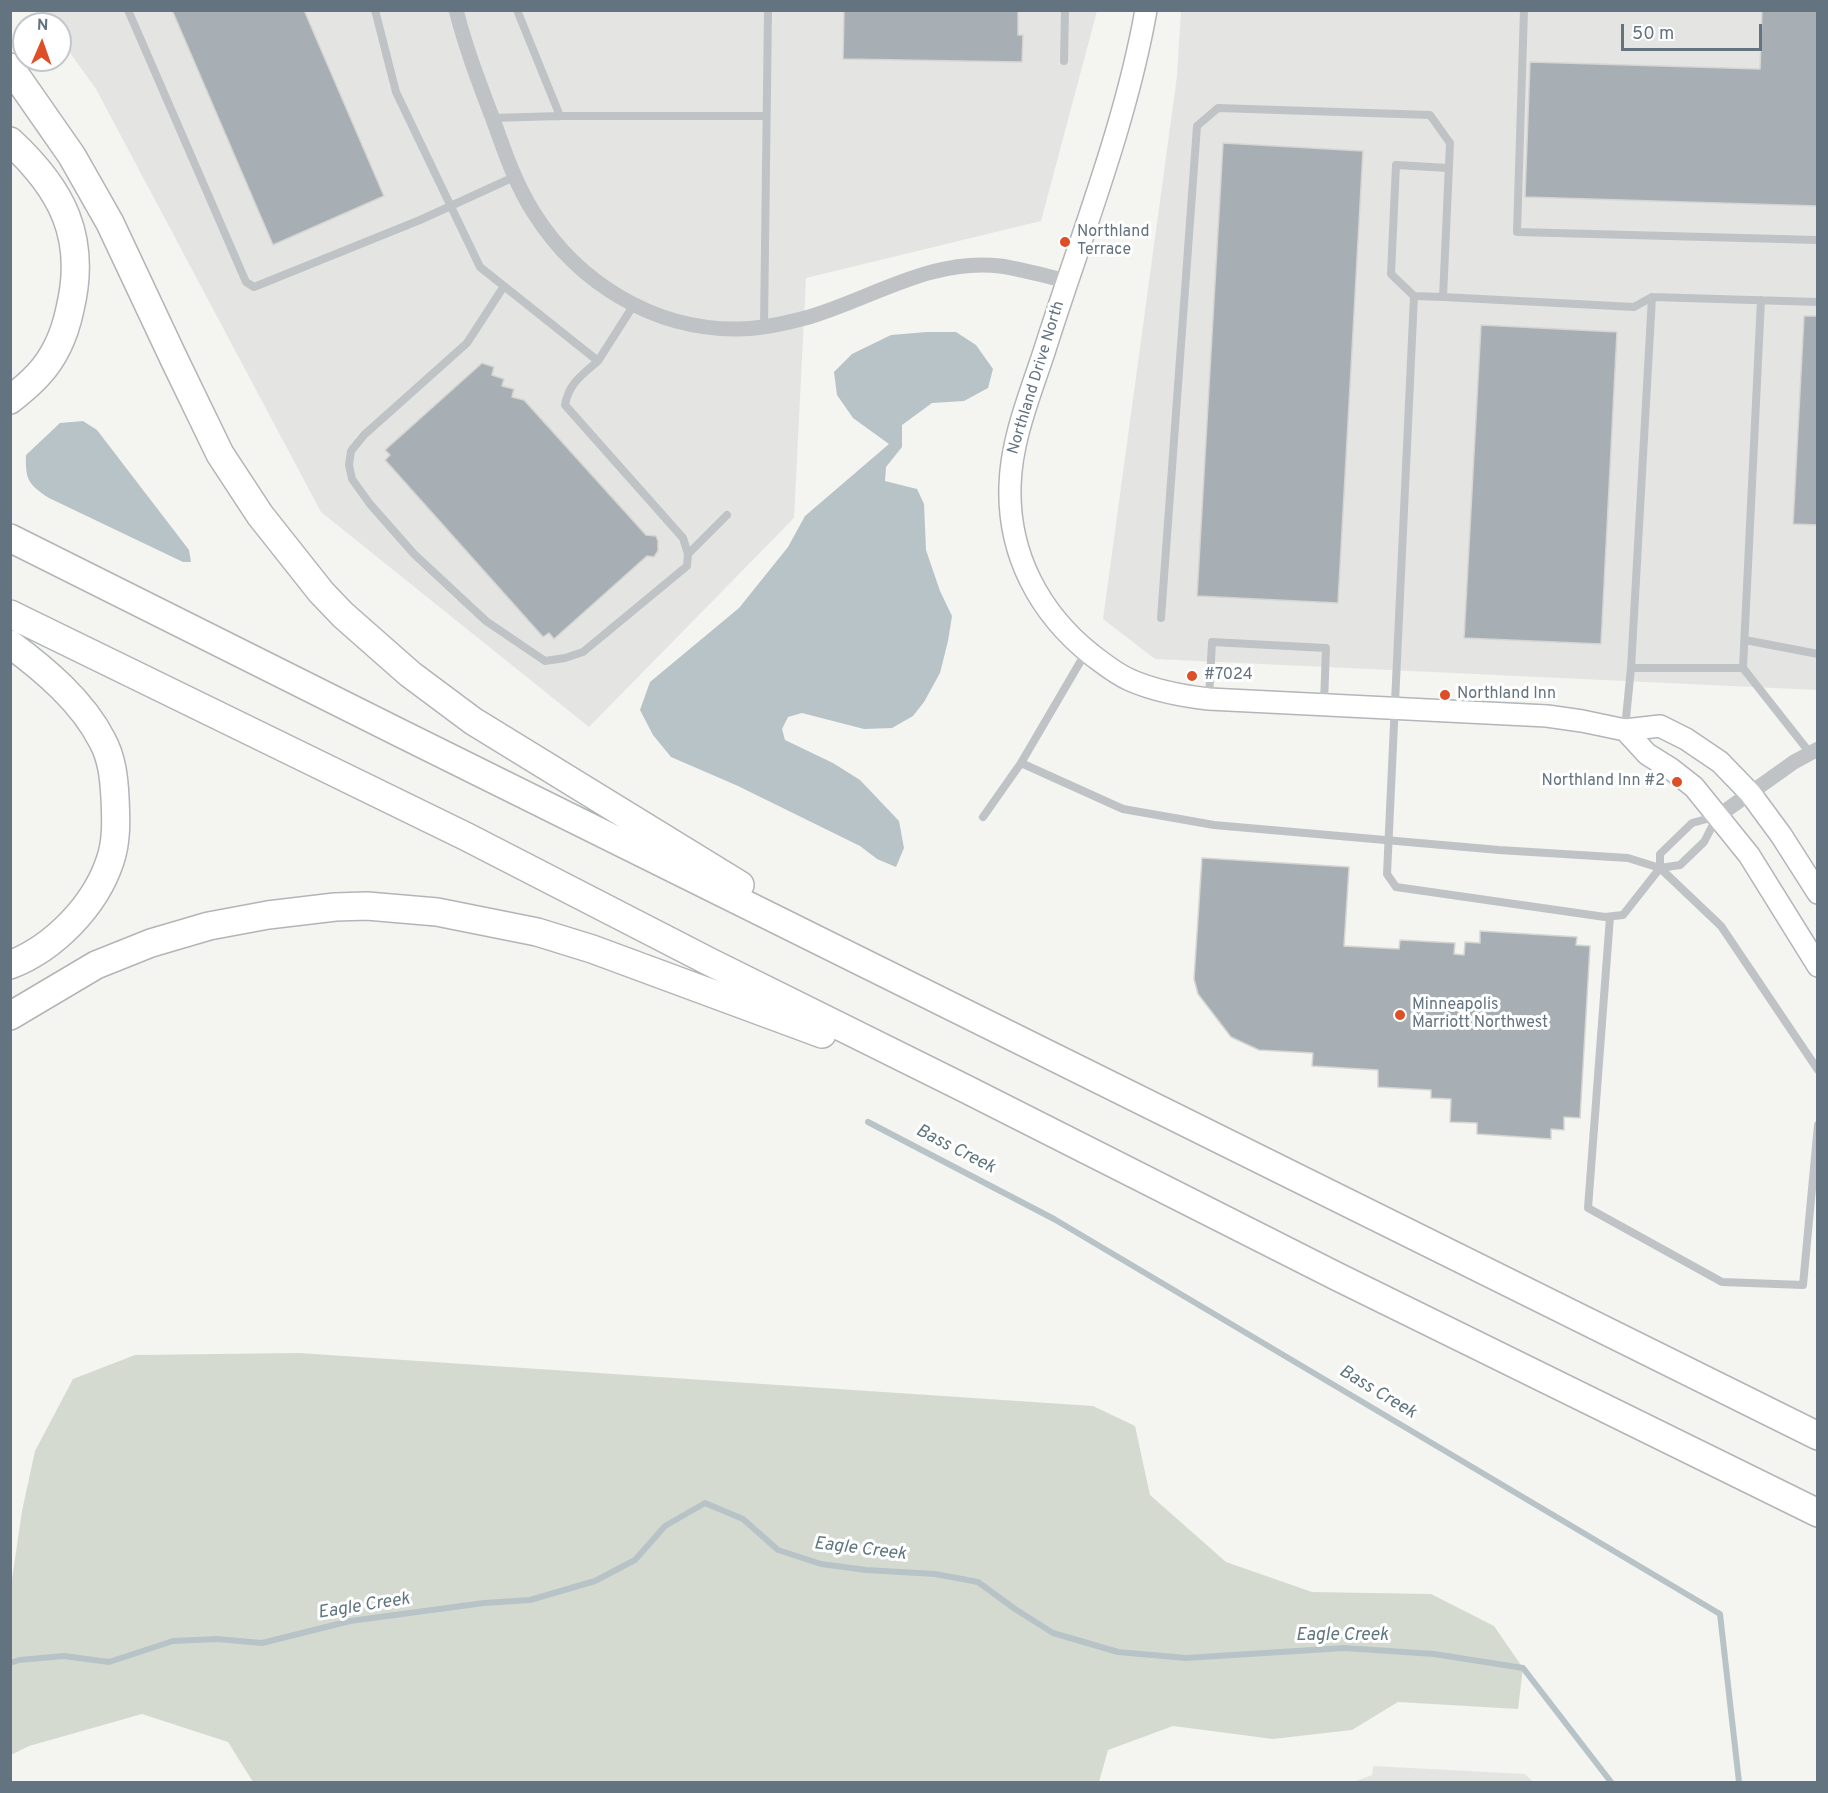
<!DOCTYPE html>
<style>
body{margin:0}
#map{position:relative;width:1828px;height:1793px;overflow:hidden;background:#f4f4f0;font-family:Overpass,sans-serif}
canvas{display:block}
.frame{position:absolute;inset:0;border:12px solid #647380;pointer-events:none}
.north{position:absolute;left:12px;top:12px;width:60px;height:60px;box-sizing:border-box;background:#fff;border:2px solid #c1c7cc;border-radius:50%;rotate:2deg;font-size:16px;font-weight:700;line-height:24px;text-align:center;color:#647380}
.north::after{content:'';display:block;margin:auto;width:21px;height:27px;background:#dc4f27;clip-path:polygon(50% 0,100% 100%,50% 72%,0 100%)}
.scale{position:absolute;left:1621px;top:24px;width:141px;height:27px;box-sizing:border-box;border:3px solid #647380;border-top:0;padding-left:8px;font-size:18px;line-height:21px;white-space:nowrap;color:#647380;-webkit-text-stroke:4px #fff;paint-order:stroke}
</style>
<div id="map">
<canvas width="1828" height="1793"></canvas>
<div class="frame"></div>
<div class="north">N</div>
<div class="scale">50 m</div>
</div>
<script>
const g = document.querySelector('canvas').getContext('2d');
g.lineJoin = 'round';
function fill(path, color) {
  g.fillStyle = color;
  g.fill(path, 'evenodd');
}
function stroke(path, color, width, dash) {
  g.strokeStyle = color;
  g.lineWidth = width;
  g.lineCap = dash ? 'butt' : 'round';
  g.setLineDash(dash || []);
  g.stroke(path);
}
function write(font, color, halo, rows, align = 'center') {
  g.font = font + ' Overpass,sans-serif';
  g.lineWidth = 6;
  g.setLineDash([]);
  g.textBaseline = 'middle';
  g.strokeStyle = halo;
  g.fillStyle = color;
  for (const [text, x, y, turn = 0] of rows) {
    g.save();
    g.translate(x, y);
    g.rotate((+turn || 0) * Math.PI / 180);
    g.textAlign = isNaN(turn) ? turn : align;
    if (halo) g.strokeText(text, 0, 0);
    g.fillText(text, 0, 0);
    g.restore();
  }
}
fill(new Path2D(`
 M40,11H1097L1041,221L806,278L794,518L589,727L321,512L96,89L60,39V24H49Z
 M1181,11H1817V690L1155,659L1103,619L1177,76Z
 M1373,1766L1525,1774L1533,1782H1353L1372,1775Z`), '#e4e5e3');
fill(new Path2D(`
 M299,1353L1093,1406L1135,1426L1150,1495L1226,1562L1312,1592L1431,1594L1494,1626L1523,1668L1518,1709L1398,1702L1352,1730L1273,1739L1173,1726L1108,1750L1099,1782H253L228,1742L142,1714L29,1746L11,1755L10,1593L22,1511L35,1451L73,1379L135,1355Z`), '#d5dad1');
fill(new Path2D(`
 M927,332H956L976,345L993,369L988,388L964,401L932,403L902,425V447L886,467L885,481L917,489L924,504L926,550L940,591L952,616L948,641L940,673L924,702L913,716L892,728L864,729L802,713L788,717L782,729L785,740L833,763L860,780L899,821L904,848L896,867L877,859L860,846L738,786L671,757L653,735L640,710L650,682L739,608L788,547L805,516L889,444L853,418L837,395L834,372L852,354L891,335Z
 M83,421L97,430L189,550L191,562H183L49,498C29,485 25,480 26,455L60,423Z`), '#b8c3c7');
stroke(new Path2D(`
 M868,1122L1054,1219L1720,1614L1739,1782
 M10,1663L19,1660L64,1656L109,1662L173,1641L217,1639L262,1643L350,1621L484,1603L530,1600L595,1581L635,1560L665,1526L705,1503L743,1519L778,1550L821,1564L866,1570L935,1574L978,1582L1015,1609L1053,1633L1118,1652L1186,1658L1344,1648L1434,1654L1523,1668L1611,1782`), '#b8c3c7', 6);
const building = new Path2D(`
 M172,10H304L384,196L273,245Z
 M844,10H1018V35H1023L1022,62L843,59Z
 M1762,10H1818V206L1525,197L1530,62L1760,69Z
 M1223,143L1363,151L1338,603L1197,596Z
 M1804,316H1818V525L1793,524Z
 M1481,325L1617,332L1601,644L1464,638Z
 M482,363L494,367L492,375L504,379L502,386L514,389L512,397L524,400L646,535L656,536L658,541V551L654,557L647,556L554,639L549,633L543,637L385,460L390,455L385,450Z
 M1202,858L1349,867L1344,946L1399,949L1400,940L1455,943L1454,954L1464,955L1465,942L1480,943V931L1577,937L1576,945L1590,946L1580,1118L1564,1117V1130L1551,1129V1139L1477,1134V1123L1450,1122L1451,1099L1431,1098V1090L1378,1087V1070L1312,1066L1313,1053L1259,1050L1231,1037L1198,994L1194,979Z`);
fill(building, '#a8afb4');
stroke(building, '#d5d5d2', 1.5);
const secondary = new Path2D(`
 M1146,10C1126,124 1081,236 1046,346C1032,390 1011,438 1010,486C1008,554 1039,613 1092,655C1104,664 1116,674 1130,680C1155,691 1182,696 1209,699L1547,716L1582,721L1625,730L1660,726L1686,739L1720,762L1750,793L1781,835L1818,893
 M1625,730L1647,754L1671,769L1694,787L1749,855L1818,966`);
const highway = new Path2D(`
 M10,67L72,156L110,223L174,359L220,454L260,515L321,592L343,615L410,674L473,721L740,885
 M10,141C63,190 87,238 70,309C65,333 55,357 38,375C30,384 20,392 10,400
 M10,538L398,732L1818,1436
 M10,614L467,837L710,962L964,1088L1338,1277L1818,1513
 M10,644C45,670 82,701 102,740C112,758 114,778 115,798C116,819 117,841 110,861C95,906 54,948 10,965
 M10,1016L96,965L151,943L209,926L268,915L335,907L367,906L437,912L537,932L592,949L822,1034`);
stroke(secondary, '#b2b6ba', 24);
stroke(highway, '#b2b5b8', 30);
stroke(new Path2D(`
 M128,10L246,282L254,287L420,220L514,177
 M375,10L396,92L480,267L598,361L633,306
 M517,10L560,116
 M1524,10L1517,232L1818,240
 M1064,61L1065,10
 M492,118L560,116H766
 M504,286L467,343L364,435L351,451L349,465L352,479L370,504L414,554L486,621L545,661L565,658L583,652L687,566L688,554L683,538L565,405C569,383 582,375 598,361
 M1414,296L1391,274L1396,165L1448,168
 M1443,297L1414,296L1387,874L1396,887L1605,917L1623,915L1660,868V854L1692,823L1714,817
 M1761,300L1743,668L1810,753
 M764,327L768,10
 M688,554L727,515
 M1161,618L1197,126L1218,108L1430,115L1450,143L1443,297L1634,307L1652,297L1818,302
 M1745,640L1818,654
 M1086,652L1021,763L1123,809L1214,825L1499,850L1628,858L1660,868L1721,926L1818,1070
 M1631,668H1743
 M1209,698L1212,642L1326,648L1324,703
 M1625,728L1631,668L1652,297
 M983,817L1021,763
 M1660,868L1680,865L1704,842L1716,819
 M1610,917L1588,1208L1722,1282L1803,1285L1818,1125`), '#bfc3c6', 8);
stroke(new Path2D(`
 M456,10C466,49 480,85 494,122C505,153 516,185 534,213C578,283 654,330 738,329C761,329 787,323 809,317C873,298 931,258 1000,266C1022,269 1045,276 1067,281
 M1718,816L1794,762L1818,749`), '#bfc3c6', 15);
stroke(secondary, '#fff', 21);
stroke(highway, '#fff', 27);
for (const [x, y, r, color] of [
 [1065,242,6,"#dc4f27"],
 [1192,676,6,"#dc4f27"],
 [1445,695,6,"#dc4f27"],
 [1677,782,6,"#dc4f27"],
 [1400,1015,6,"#dc4f27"]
]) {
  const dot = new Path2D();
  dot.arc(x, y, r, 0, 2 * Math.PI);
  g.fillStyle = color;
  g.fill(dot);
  stroke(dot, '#fff', 2);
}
write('16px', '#647380', '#fff', [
 ["Northland",1077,233],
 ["Terrace",1077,251],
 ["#7024",1204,676],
 ["Northland Inn",1457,695],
 ["Northland Inn #2",1665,782,"right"],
 ["Minneapolis",1412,1006],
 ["Marriott Northwest",1412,1024]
], 'left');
write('16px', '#647380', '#fff', [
 ["Northland Drive North",1037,378,-73]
]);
write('italic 18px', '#5f767e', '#fff', [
 ["Bass Creek",955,1150,27],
 ["Bass Creek",1377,1393,31],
 ["Eagle Creek",860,1550,7],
 ["Eagle Creek",364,1607,-9],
 ["Eagle Creek",1342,1636]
]);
</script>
